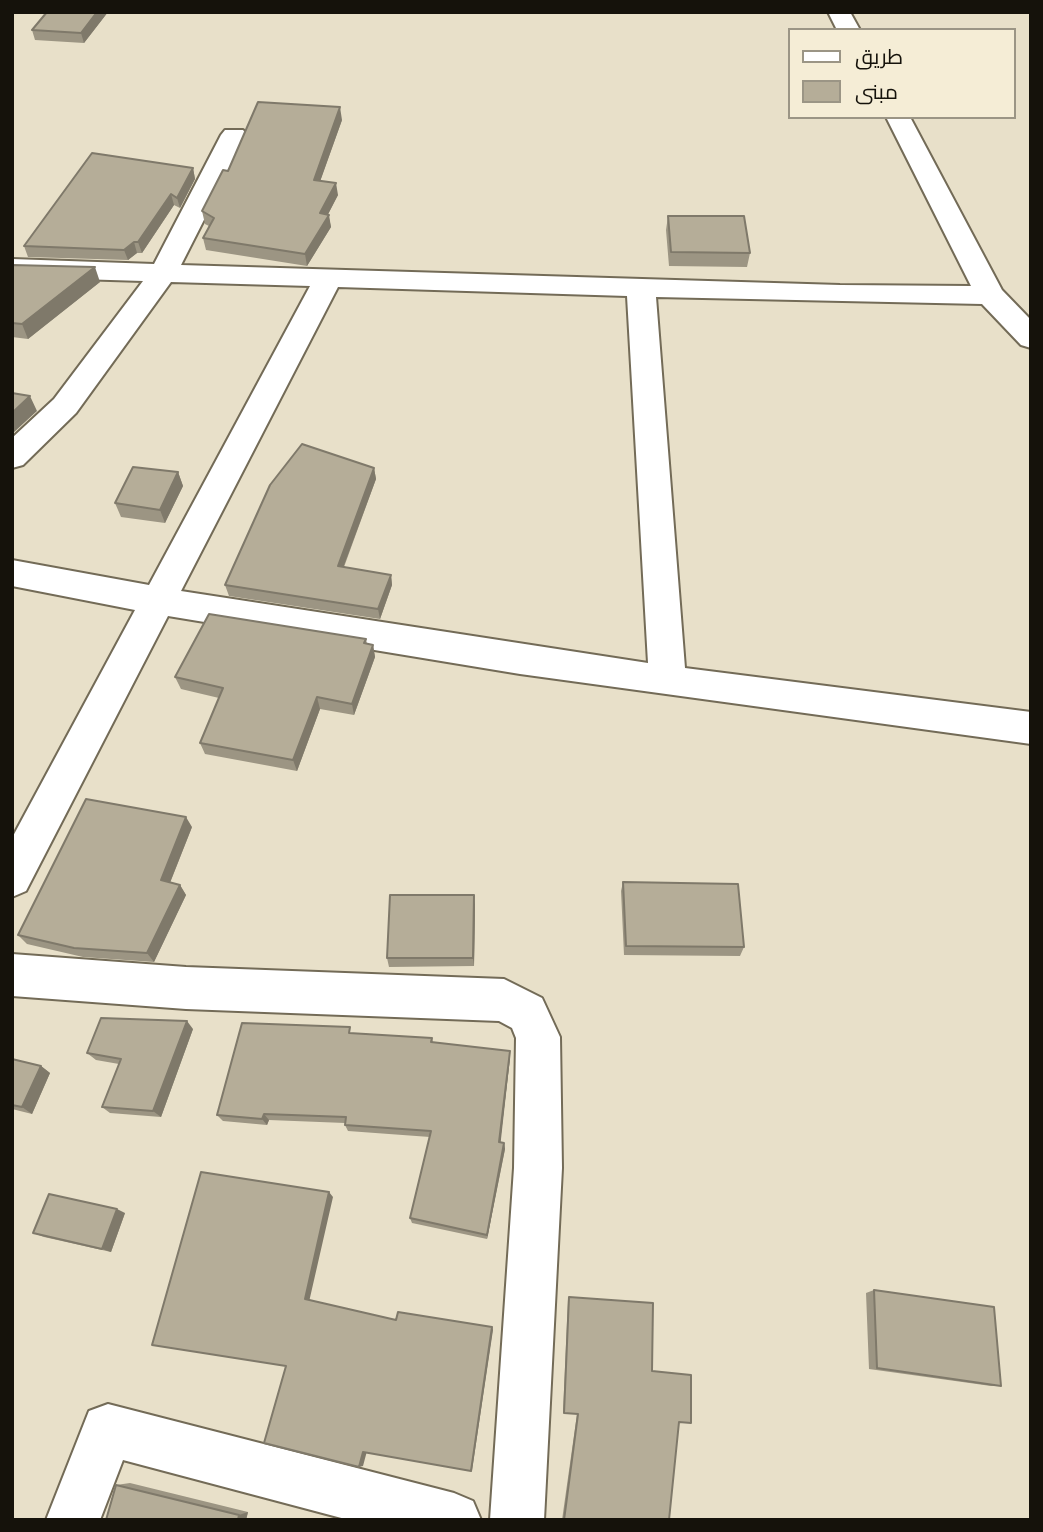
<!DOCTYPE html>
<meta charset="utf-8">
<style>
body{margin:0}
#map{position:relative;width:1043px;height:1532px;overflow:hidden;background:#e8e0c9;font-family:Karla,Cairo,sans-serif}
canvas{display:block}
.frame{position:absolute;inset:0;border:14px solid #15120b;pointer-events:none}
.legend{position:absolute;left:788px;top:28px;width:228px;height:91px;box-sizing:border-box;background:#f5edd6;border:2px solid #9b9585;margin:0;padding:9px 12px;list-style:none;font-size:21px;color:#15120b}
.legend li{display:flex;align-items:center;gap:14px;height:35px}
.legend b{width:35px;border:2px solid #9b9585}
</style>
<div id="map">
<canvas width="1043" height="1532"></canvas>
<div class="frame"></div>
<ul class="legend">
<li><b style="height:9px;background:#fff"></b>طريق</li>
<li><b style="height:19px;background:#b5ad98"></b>مبنى</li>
</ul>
</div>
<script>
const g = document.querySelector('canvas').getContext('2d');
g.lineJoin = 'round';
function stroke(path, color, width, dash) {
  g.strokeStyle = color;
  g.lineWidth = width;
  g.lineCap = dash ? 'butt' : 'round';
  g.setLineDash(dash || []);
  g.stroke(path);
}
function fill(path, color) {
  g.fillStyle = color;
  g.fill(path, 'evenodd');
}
const minor = new Path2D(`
 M828,12H850L860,30H837Z
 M886,117H910L1002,290L1031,320V348L1021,345L982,304L656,297L685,668L1031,712V744L520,674L168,616L26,891L12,897V838L135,610L12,586V560L149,585L310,286L171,282L76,413L23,465L12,468V438L54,399L143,281L12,277V259L154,264L221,135L225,130H243L247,135L181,265L840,285L971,286ZM338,287L627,296L648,663L181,591Z
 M12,954L186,967L504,979L542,998L560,1037L562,1168L544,1520H490L514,1168L516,1038L512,1028L499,1021L186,1009L12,996Z
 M108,1404L454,1493L473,1501L481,1520H349L123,1460L100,1520H46L89,1411Z`);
stroke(minor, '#736b57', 4);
fill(minor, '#fff');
fill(new Path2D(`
 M108,12L84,43L35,40L32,30Z
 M342,120L320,181L338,195L328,214L331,227L307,266L206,250L203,238L209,226L205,224L202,211L228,171Z
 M193,168L195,179L180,208L174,205L142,253H137L128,260L28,257L24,246Z
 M668,216L750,253L747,267L669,266L666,230Z
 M12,265L100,282L28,339L12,337Z
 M374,468L376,479L344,567L391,575L392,585L380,619L229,596L225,585Z
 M178,472L183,486L165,523L121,517L115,503Z
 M366,639L367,644L373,645L375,657L354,715L320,709L297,771L205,754L200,743L219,698L181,689L175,677Z
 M192,827L170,883L180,885L186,895L154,962L83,957L27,944L18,935Z
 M623,882L744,947L740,956L624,955L621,891Z
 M475,904L474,966L389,967L387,958Z
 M193,1029L161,1117L110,1113L102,1107L119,1064L96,1060L87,1053Z
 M352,1033L432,1038L433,1042L510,1058L500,1142L504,1143L505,1149L487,1239L412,1223L410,1218L430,1137L348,1131L345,1125V1123L269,1120L267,1125L223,1121L217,1115Z
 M12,1059L41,1066L50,1073L32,1114L12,1109Z
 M125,1213L111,1252L44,1237L33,1233Z
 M874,1290L1001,1386H991L869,1369L866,1293Z
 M569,1297L652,1371L679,1422L669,1520H562L577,1414L563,1413L568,1299Z
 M130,1483L248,1512L246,1520H106L116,1485Z`), '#9c9583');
fill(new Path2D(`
 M97,12H108L84,43L81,33Z
 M340,107L342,120L316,193L314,180Z
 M193,168L195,179L180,208L177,198Z
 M336,183L338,195L322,226L320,213Z
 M171,194L174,205L142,253L138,242Z
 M329,215L331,227L307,266L305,254Z
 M134,242L137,253L128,260L124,250Z
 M95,267L100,282L28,339L22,324Z
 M30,396L37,411L12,434V413Z
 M374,468L376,479L340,576L338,566Z
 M178,472L183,486L165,523L160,510Z
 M391,575L392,585L380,619L378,609Z
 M373,645L375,657L354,715L352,704Z
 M317,697L320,709L297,771L293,760Z
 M186,817L192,827L167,890L161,880Z
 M180,885L186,895L154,962L147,953Z
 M474,895L475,904L474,966L473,958Z
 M187,1021L193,1029L161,1117L153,1111Z
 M510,1051V1058L500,1148L499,1142Z
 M41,1066L50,1073L32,1114L22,1107Z
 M264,1114L269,1120L267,1125L262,1119Z
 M504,1143L505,1149L487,1239V1235Z
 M329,1192L333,1197L309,1302L305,1299Z
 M117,1209L125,1213L111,1252L102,1249Z
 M492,1327L493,1330L472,1470L471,1471Z
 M367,1451L363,1466L359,1467L363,1452Z
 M248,1512L246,1520H238L239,1515Z`), '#7f796a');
const building = new Path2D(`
 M47,12H97L81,33L32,30Z
 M258,102L340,107L314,180L336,183L320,213L329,215L305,254L203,238L214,218L202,211L223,170L228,171Z
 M92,153L193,168L177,198L171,194L138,242H134L124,250L24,246Z
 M668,216H744L750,253L671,252Z
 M12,265L95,267L22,324L12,323Z
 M12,393L30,396L12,413Z
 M302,444L374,468L338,566L391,575L378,609L225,585L270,485Z
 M133,467L178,472L160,510L115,503Z
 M209,614L366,639L364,643L373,645L352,704L317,697L293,760L200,743L223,688L175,677Z
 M86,799L186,817L161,880L180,885L147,953L74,948L18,935Z
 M623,882L738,884L744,947L626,946Z
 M390,895H474L473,958H387Z
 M101,1018L187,1021L153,1111L102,1107L121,1059L87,1053Z
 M242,1023L350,1027L349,1033L432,1038L431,1042L510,1051L499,1142L504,1143L487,1235L410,1218L431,1131L345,1125L346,1117L264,1114L262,1119L217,1115Z
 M12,1059L41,1066L22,1107L12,1105Z
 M201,1172L329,1192L305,1299L396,1320L398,1312L492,1327L471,1471L363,1452L359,1467L264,1443L286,1366L152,1345Z
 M49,1194L117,1209L102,1249L33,1233Z
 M874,1290L994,1307L1001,1386L877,1368Z
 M569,1297L653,1303L652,1371L691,1375V1423L679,1422L669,1520H564L578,1414L564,1413Z
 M116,1485L239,1515L238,1520H106Z`);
fill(building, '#b5ad98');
stroke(building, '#7f796a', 2);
</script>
